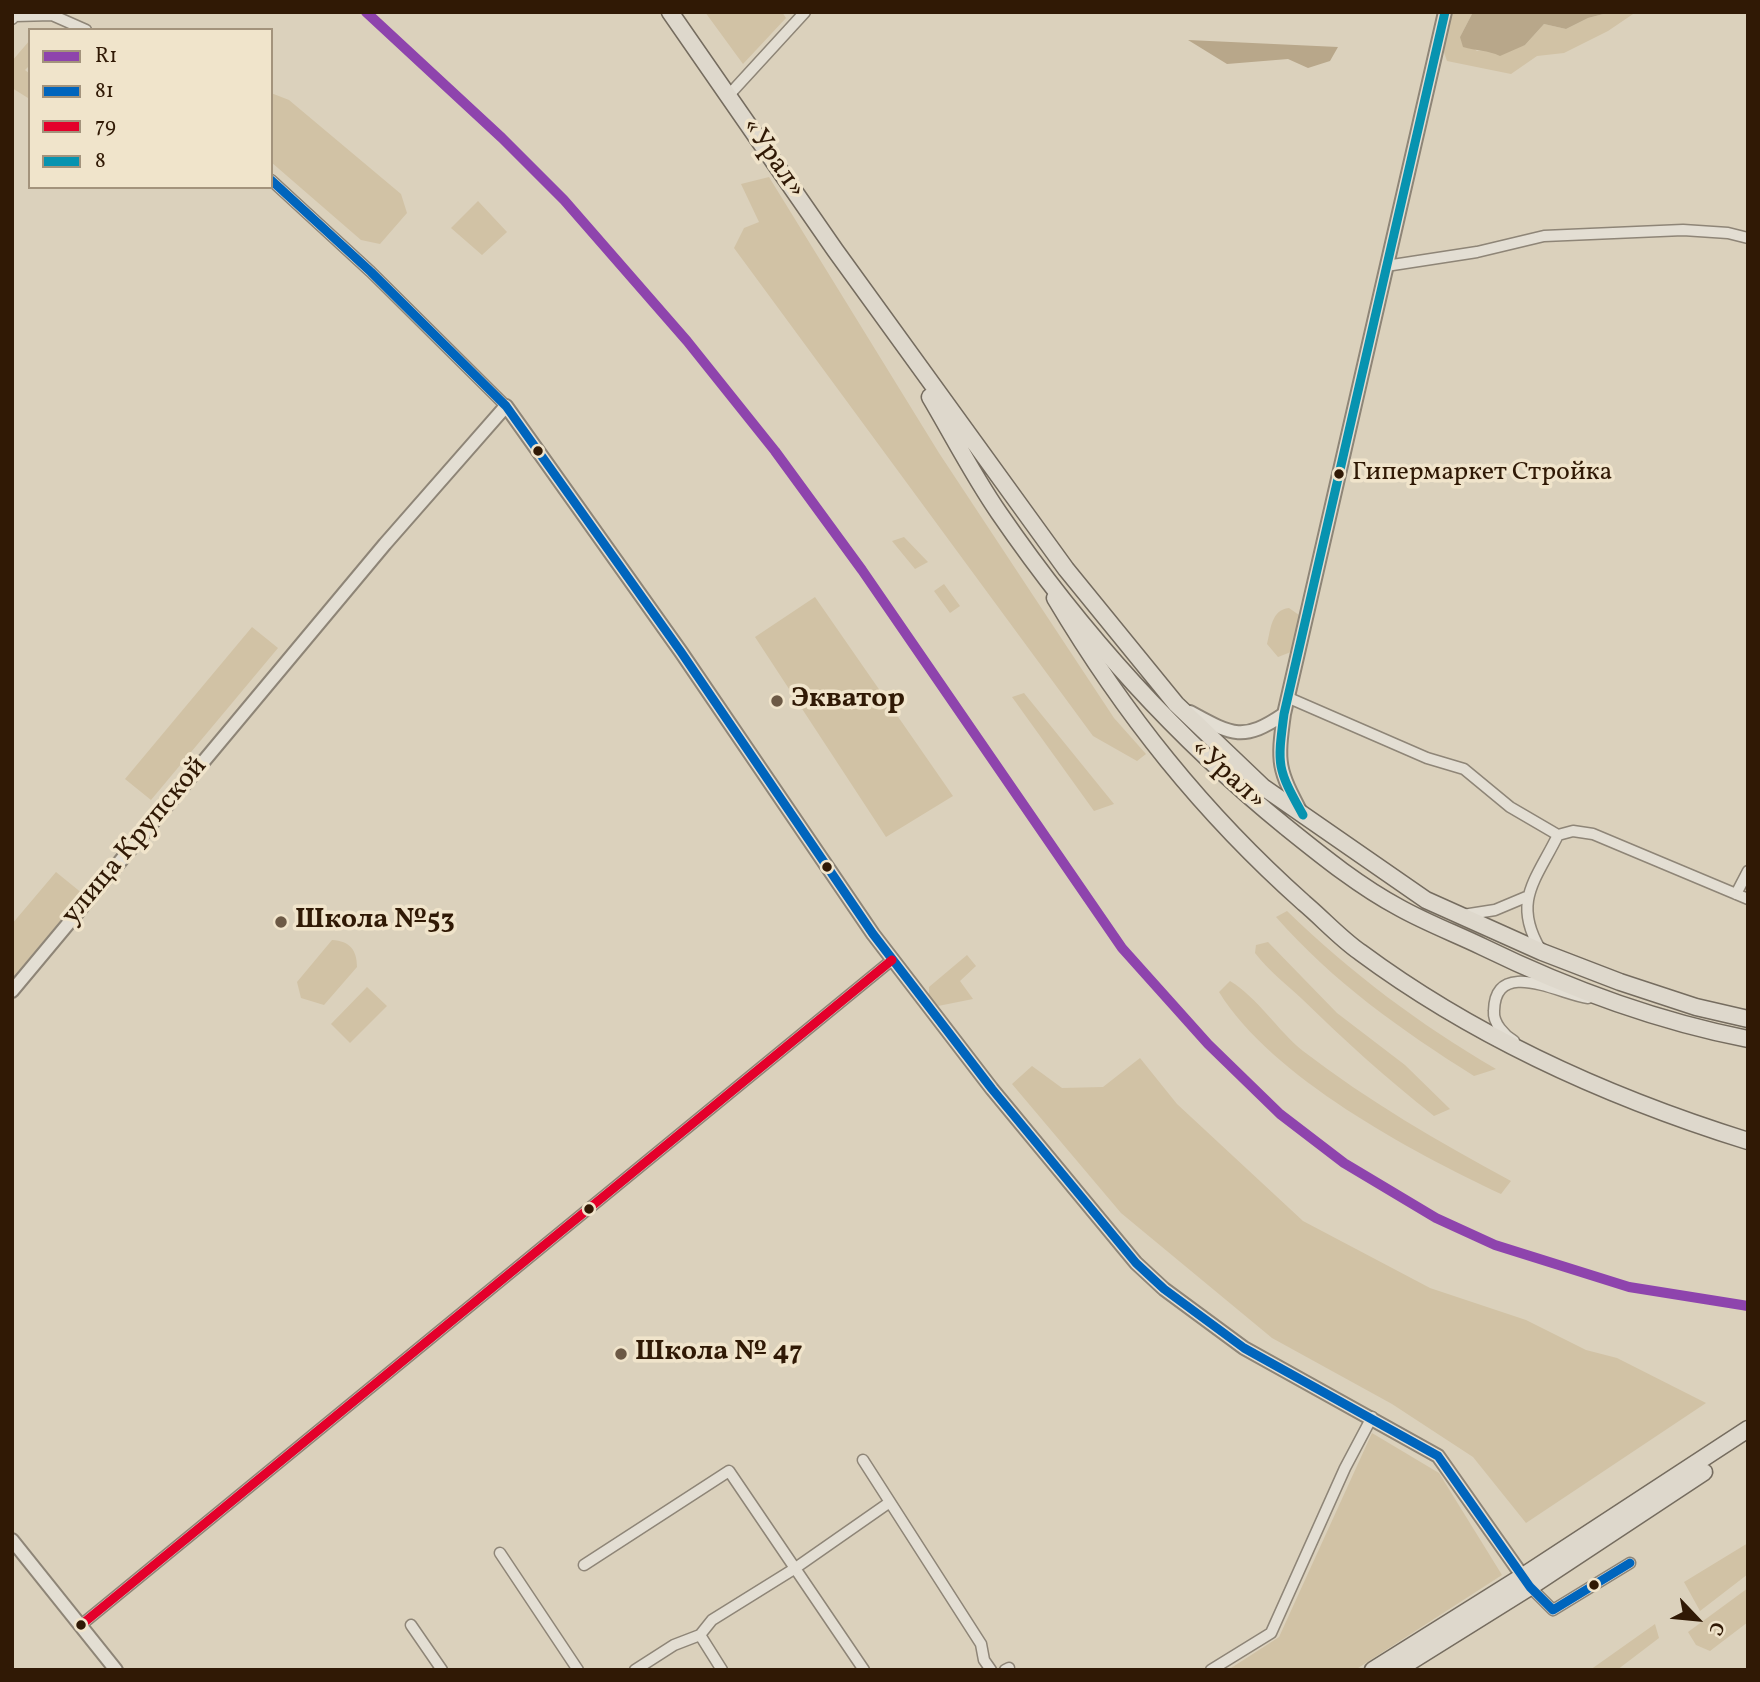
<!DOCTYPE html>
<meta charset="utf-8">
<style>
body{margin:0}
#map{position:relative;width:1760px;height:1682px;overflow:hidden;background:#dbd1bc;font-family:Vollkorn,serif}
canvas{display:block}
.frame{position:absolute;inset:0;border:14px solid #301905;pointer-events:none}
.legend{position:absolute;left:28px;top:28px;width:245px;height:161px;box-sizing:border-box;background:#f0e4cb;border:2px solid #a3937c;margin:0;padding:9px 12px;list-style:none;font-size:21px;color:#301905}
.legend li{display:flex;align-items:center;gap:14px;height:35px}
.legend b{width:35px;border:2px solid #a3937c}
.north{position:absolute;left:1662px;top:1584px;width:70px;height:70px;-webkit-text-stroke:5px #f0e4cb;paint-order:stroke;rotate:116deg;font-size:19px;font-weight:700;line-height:28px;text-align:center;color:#301905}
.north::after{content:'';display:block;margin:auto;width:24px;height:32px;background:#301905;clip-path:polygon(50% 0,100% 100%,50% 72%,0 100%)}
</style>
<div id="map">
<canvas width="1760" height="1682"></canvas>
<div class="frame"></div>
<ul class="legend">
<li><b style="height:9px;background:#8e44ad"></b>R1</li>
<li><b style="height:9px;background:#0065bd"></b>81</li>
<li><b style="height:9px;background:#e4002b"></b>79</li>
<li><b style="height:9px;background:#0793b0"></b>8</li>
</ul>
<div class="north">С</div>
</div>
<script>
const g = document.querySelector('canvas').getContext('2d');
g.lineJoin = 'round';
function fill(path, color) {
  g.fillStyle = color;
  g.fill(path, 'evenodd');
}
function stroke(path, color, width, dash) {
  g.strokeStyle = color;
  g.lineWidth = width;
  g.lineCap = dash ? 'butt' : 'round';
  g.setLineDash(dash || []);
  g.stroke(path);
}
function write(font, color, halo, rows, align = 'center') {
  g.font = font + ' Vollkorn,serif';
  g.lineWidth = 7;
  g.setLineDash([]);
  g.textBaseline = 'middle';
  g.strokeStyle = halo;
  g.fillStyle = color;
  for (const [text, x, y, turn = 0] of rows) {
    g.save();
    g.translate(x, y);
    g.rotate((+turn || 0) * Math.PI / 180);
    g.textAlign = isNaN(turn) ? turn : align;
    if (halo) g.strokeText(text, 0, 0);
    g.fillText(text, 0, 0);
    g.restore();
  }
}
fill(new Path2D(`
 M705,12H782L786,18L743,64Z
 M1453,12H1473L1460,37L1477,51L1525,45L1544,24L1566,29L1588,18L1611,12H1636L1608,31L1564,53L1537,56L1511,74L1447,61L1441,44Z
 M30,40V65L25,70L30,74L28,98L12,88V61Z
 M271,93L289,100L401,194L407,213L380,244L361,240L271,162Z
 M769,177L939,453L1114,718L1146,754L1137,761L1093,736L734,248L744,228L759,222L741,184Z
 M478,201L507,232L482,255L451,228Z
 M904,537L928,562L915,569L892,541Z
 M944,584L960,606L950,613L934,591Z
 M815,597L953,796L886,837L755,637Z
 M1289,608L1299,615L1291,652L1278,657L1267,644C1271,629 1271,610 1289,608Z
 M252,627L278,648L151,800L125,779Z
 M1024,693L1114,804L1094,811L1012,697Z
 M56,872L83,894L12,979V924Z
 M1287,911C1351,973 1419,1024 1496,1069L1474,1076C1401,1030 1333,982 1276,917Z
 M332,940C350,941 357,950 357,967L324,1005L301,998L297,982Z
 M1268,942L1337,1013L1405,1065L1450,1109L1434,1116C1387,1079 1344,1040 1301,998C1285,983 1269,971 1255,953L1256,945Z
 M967,955L976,966L960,981L973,999L938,1006L929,997V987Z
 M1230,981C1258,998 1277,1030 1303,1051C1368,1101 1439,1142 1511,1181L1501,1194C1412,1152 1271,1077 1219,992Z
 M367,987L387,1006L350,1043L331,1024Z
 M1140,1058L1177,1104L1303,1221L1430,1288L1526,1320L1586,1350L1617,1358L1706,1403L1526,1523L1473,1457L1392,1404L1272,1338L1121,1213L1012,1084L1032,1066L1062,1088L1103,1087Z
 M1372,1433L1439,1473L1502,1575L1355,1670H1228L1279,1637Z
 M1748,1543V1574L1700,1611L1684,1582Z
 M1748,1588V1622L1710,1651L1696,1645L1688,1632Z
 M1655,1624L1659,1638L1617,1670H1590Z`), '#d1c2a5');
fill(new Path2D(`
 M1473,12H1611L1588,18L1566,29L1544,24L1525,45L1500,56C1488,50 1476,51 1463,47L1460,37Z
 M1188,40L1338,47L1330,61L1308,68L1288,59L1227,64Z`), '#b8a78a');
const minor = new Path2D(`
 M12,19L15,16L52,15L86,30
 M728,96L805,12
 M271,180L371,272L506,406
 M1386,266L1477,252L1544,236L1683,230L1728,233L1748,238
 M1289,698L1427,758L1464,769L1510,807L1558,835L1573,831L1593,834L1748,899
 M1736,894L1748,871
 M1463,915L1495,910L1526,897
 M1540,949C1512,901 1536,880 1558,835
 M1514,1041C1504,1035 1493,1023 1494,1011C1495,956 1562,995 1588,998
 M863,1460L981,1644L984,1660L991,1670
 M500,1553L578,1670
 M584,1565L729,1471L864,1670
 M1530,1587L1553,1610L1630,1563
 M81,1625L892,960
 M411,1625L442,1670
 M700,1635L722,1670
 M635,1670L674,1645L700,1635L712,1620L794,1569L890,1502
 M1005,1670L1009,1668
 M1211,1670L1271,1633L1345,1468L1372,1417`);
const tertiary = new Path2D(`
 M1190,712C1232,735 1243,742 1284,714
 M1302,814C1278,769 1277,764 1284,714L1445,12
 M12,991L385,544L506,406L681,652L873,934L992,1089L1136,1263L1164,1289L1244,1348L1438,1456L1526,1581
 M12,1540L116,1670`);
const primary = new Path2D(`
 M1055,598C1124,714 1203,813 1304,903C1323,919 1340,938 1360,952C1476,1038 1610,1098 1748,1141
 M1373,1670L1523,1576L1748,1429
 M1397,1670L1530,1587L1704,1472`);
const trunk = new Path2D(`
 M670,12L835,250L1066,569L1176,704L1263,787L1426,900L1542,952L1620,982L1696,1007L1748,1019
 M930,397C953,436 974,477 999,513C1080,631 1175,737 1286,827C1322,856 1359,886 1400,908C1427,923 1456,934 1483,947C1567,988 1656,1021 1748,1039`);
stroke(minor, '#8e8577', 13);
stroke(tertiary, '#8e8577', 16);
stroke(primary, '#756c5f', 19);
stroke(trunk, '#756c5f', 19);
stroke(minor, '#e3ded3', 10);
stroke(tertiary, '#e3ded3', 12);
stroke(primary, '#ded8cc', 16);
stroke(trunk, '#ded8cc', 16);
stroke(new Path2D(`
 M366,12L502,138L564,200L687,341L775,451L862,570L1122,948L1208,1044L1280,1114L1344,1163L1436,1218L1495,1245L1629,1287L1748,1306`), '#a09b91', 2.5, [12, 12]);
stroke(new Path2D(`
 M271,180L371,272L506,406L681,652L873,934L992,1089L1136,1263L1164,1289L1244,1348L1438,1456L1530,1587L1553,1610L1630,1563`), '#0065bd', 9);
stroke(new Path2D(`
 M81,1625L892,960`), '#e4002b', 9);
stroke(new Path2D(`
 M1303,815C1277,768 1277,767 1284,714L1445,12`), '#0793b0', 9);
stroke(new Path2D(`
 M366,12L502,138L564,200L687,341L775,451L862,570L1122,948L1208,1044L1280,1114L1344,1163L1436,1218L1495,1245L1629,1287L1748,1306`), '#8e44ad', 10);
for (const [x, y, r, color] of [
 [538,451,6,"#301905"],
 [1339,474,6,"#301905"],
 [777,701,7,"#6c5945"],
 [827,867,6,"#301905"],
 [281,922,7,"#6c5945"],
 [589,1209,6,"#301905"],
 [621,1354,7,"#6c5945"],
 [1594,1585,6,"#301905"],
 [81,1625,6,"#301905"]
]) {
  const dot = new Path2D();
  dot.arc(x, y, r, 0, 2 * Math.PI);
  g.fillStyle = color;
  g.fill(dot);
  stroke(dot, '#f0e4cb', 2.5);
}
write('26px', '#301905', '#f0e4cb', [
 ["Гипермаркет Стройка",1352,474]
], 'left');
write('28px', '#301905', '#f0e4cb', [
 ["«Урал»",772,159,55],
 ["«Урал»",1227,776,42],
 ["улица Крупской",136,842,-50]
]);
write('bold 28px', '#301905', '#f0e4cb', [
 ["Экватор",791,701],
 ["Школа №53",295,922],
 ["Школа № 47",635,1354]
], 'left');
</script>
